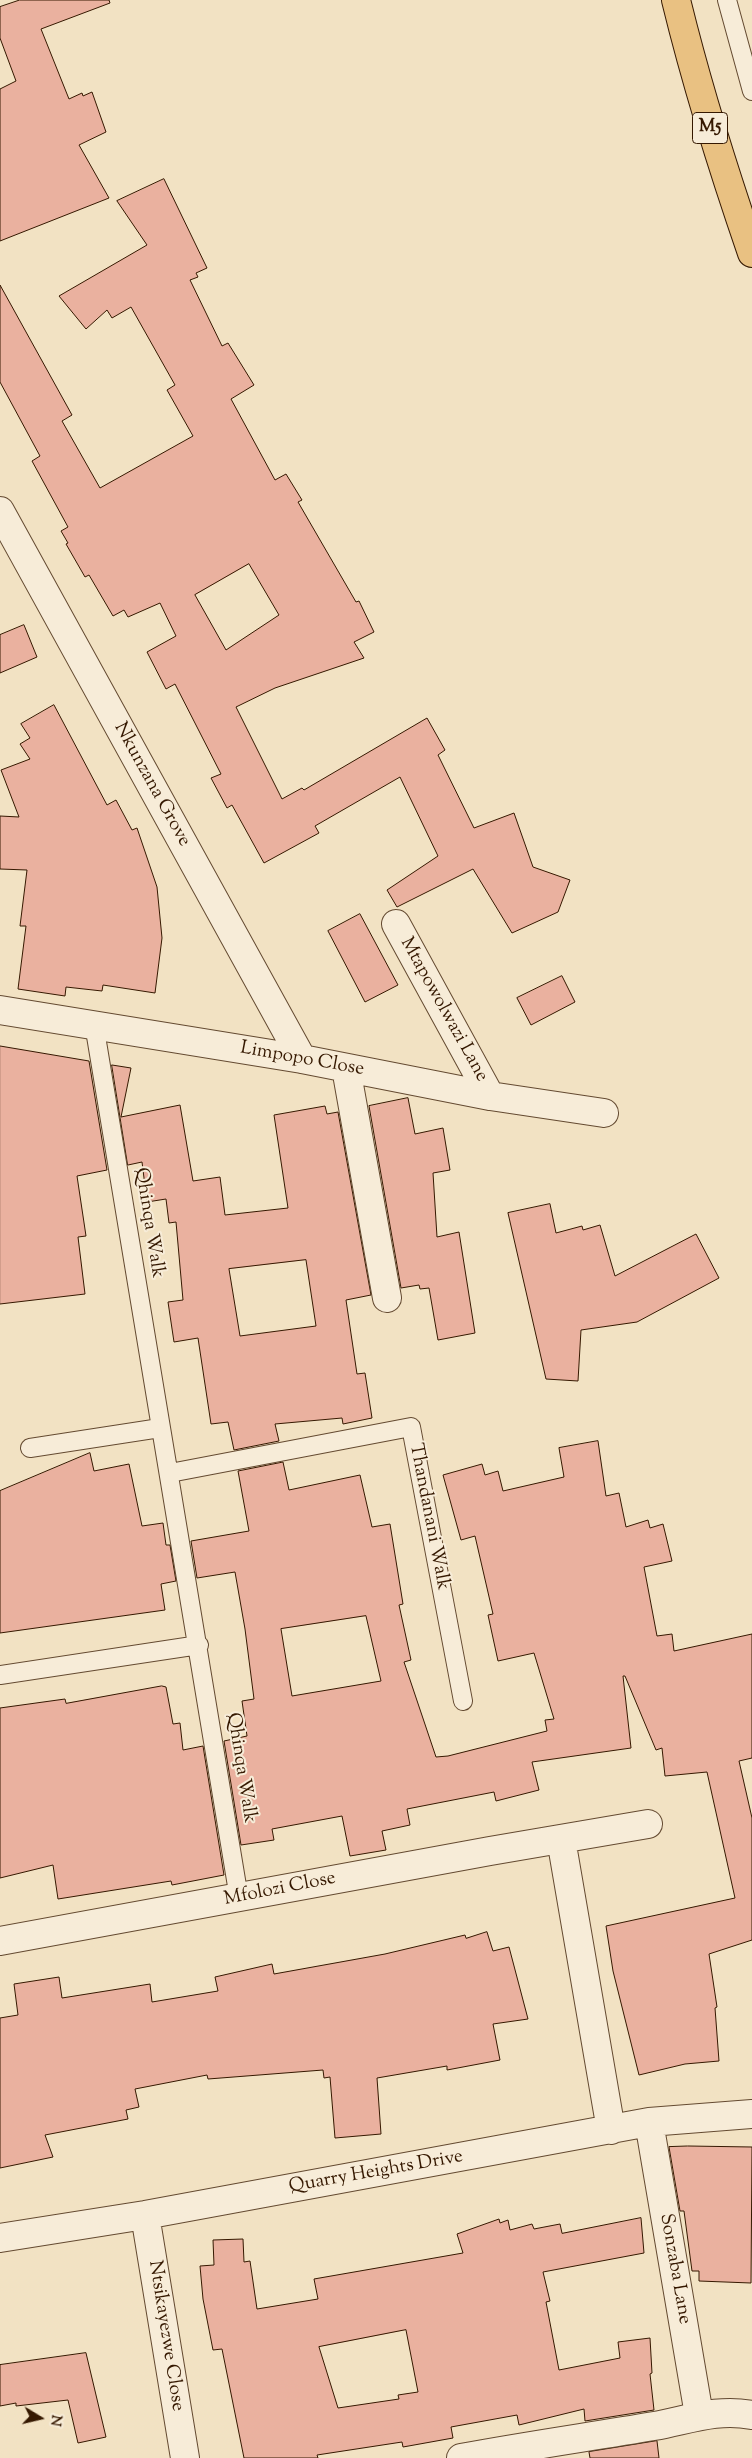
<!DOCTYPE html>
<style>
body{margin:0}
#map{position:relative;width:752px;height:2458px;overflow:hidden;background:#f2e2c3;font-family:"Sorts Mill Goudy",serif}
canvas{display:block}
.north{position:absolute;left:15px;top:2393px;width:50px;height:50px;-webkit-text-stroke:4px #f7ecd8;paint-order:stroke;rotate:99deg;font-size:14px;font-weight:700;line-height:20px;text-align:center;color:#351800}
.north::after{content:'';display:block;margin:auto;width:18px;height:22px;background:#351800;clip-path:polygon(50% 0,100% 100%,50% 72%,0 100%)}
</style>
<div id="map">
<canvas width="752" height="2458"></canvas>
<div class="north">N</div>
</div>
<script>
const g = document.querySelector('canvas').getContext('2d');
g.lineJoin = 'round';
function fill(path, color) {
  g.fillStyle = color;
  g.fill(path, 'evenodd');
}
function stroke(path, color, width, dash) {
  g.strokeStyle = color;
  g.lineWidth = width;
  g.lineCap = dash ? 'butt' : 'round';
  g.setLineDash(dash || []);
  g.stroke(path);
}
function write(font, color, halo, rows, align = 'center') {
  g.font = font + ' "Sorts Mill Goudy",serif';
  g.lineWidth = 4;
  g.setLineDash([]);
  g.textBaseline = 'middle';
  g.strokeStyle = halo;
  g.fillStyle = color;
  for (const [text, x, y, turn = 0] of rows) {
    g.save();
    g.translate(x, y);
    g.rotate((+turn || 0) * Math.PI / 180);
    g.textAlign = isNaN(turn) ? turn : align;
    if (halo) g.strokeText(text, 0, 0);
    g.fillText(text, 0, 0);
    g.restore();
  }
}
const building = new Path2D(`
 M20,0H109L110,3L41,29L69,99L82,93L83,96L92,92L106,132L79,145L109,198L0,241V89L16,81L0,38V7Z
 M164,179L207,268L196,273L198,277L190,280L222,346L228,343L254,385L231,399L275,480L286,474L302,500L298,502L356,602L359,601L374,632L354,642L364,658L275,688L236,707L282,799L302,788L304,790L427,718L445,750L438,755L474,828L514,813L533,867L570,880L558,912L512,933L473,869L397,907L387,890L438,856L400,777L315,826L319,833L264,863L232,805L227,808L211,778L221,774L175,684L166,689L147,652L176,636L160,603L128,617L124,610L113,616L89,575L85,577L66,544L68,543L61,531L68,527L32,461L40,456L0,382V285L72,415L62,421L100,488L193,436L167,390L175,385L131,307L112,318L107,310L86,329L59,296L147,245L117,201ZM249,564L279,615L226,650L195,595Z
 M24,625L37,657L0,673V635Z
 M54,705L107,805L116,800L132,830L137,828L157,887L162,938L155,993L103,985L102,991L66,987L65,996L18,989L26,926H20L27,870L0,869V816L19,817L1,770L30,759L20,744L30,738L21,724Z
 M360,914L398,985L365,1002L328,931Z
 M562,976L575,1002L531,1025L517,998Z
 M0,1046L89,1061L107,1170L77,1176L86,1236L78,1237L85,1294L0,1304Z
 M112,1065L131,1068L121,1117L180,1105L193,1181L220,1177L225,1215L288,1208L274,1115L325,1106L327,1114L338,1112L371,1295L346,1300L357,1374L365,1373L372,1418L343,1424L342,1418L275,1424L279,1441L234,1450L228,1422L211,1424L198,1338L174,1342L168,1302L183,1300L176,1222L169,1223L166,1199L147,1202L142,1162L128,1165ZM306,1260L316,1326L240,1336L229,1269Z
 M408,1098L415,1134L443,1128L450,1170L433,1173L437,1237L459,1232L475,1333L438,1340L429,1288L420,1289L419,1285L401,1288L369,1106Z
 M550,1204L556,1233L582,1226L583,1230L600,1225L615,1276L696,1234L719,1278L637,1322L581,1330L578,1381L546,1379L508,1213Z
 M598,1441L606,1496L619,1493L626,1527L648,1520L650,1528L663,1524L672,1561L644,1567L657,1636L672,1634L674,1651L752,1634V1758L739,1761L752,1818V1940L709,1954L717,2007L715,2008L719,2061L685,2064L639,2075L613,1971L606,1926L735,1898L707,1772L665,1776L662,1748L656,1750L625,1676H623L631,1748L532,1762L539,1790L496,1801L494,1792L407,1809L410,1825L382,1831L386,1850L350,1856L342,1816L272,1829L274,1840L241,1845L224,1741L247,1736L242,1701L254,1699L245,1629L235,1572L197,1578L191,1541L249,1531L238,1471L283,1462L289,1490L360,1475L372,1527L390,1524L403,1604L399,1605L411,1660L404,1662L436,1757L448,1756L547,1731L545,1720L554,1719L534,1653L498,1661L488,1615L493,1614L475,1536L461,1540L443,1475L482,1464L485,1475L498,1471L503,1491L564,1477L559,1448ZM366,1616L381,1681L292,1696L281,1629Z
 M90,1453L94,1471L129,1464L142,1526L163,1523L166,1545H170L176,1581L161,1584L165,1610L0,1633V1491Z
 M162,1686L166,1687L173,1724L180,1723L183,1750L203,1746L224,1875L172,1885L171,1881L58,1899L53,1865L0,1878V1708L65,1699L66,1703Z
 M487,1932L493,1951L509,1947L528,2019L493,2024L500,2060L447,2070V2066L377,2078L381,2134L335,2138L330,2077L324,2078L323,2070L208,2079L207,2075L135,2089L139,2107L126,2110L128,2119L45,2135L53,2157L0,2168V2018L18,2015L14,1984L59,1977L62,1998L150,1984L152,2002L218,1991L215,1977L272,1964L274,1974L385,1954L465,1935L466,1938Z
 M688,2146L752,2147L751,2283L699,2281V2271H692L684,2211H680L669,2147Z
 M641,2218L644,2253L543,2272L550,2301L546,2302L559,2370L620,2358L618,2342L650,2338L652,2373L650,2374L654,2410L585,2421L584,2409L519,2425L517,2415L451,2427L453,2438L403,2447L402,2442L317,2455L318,2458H244L222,2349L213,2350L203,2299L200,2266L214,2265L213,2240L243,2239L244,2262L250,2261L257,2309L318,2299L314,2279L463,2253L457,2234L499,2219L500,2223L508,2220L510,2230L532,2224L534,2229L560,2224L562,2233ZM406,2330L418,2392L398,2395L399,2399L338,2408L319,2347Z
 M86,2353L106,2437L78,2443L68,2400L16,2406V2403L0,2406V2365Z
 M657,2441L659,2458H590L589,2452Z`);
fill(building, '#eab19f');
stroke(building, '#351800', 1);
const service = new Path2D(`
 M727,0L752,91
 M94,1024L239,1898
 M30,1448L160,1428
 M170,1473L411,1427L463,1701
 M0,1675L199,1645`);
const minor = new Path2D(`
 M0,511L302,1059
 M396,924L490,1096
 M0,1010L302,1059L490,1096L604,1113
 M346,1068L387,1298
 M561,1839L611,2130
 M0,1941L490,1851L648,1824
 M649,2122L699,2415
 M145,2215L185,2458
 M0,2238L145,2215L649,2122L752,2114
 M461,2458C525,2446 589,2437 654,2426C688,2420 717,2408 752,2415`);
const primary = new Path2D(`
 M676,0C697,86 723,169 752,253`);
stroke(service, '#644a31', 20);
stroke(minor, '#644a31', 30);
stroke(primary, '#351800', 30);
stroke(service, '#f7ecd8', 18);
stroke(minor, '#f7ecd8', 28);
stroke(primary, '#e9c182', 28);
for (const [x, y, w] of [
 [710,128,35]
]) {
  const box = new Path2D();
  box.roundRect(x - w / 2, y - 15.5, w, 31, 4);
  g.fillStyle = '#f7ecd8';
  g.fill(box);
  stroke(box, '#351800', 1);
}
write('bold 18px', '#351800', null, [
 ["M5",710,128]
]);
write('19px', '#351800', '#f7ecd8', [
 ["Nkunzana Grove",151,785,61],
 ["Mtapowolwazi Lane",443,1010,61],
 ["Limpopo Close",302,1060,10],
 ["Qhinqa Walk",148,1223,81],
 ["Thandanani Walk",428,1517,79],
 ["Qhinqa Walk",240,1768,81],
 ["Mfolozi Close",280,1890,-11],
 ["Quarry Heights Drive",376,2173,-10],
 ["Sonzaba Lane",674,2269,80],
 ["Ntsikayezwe Close",165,2336,81]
]);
</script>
